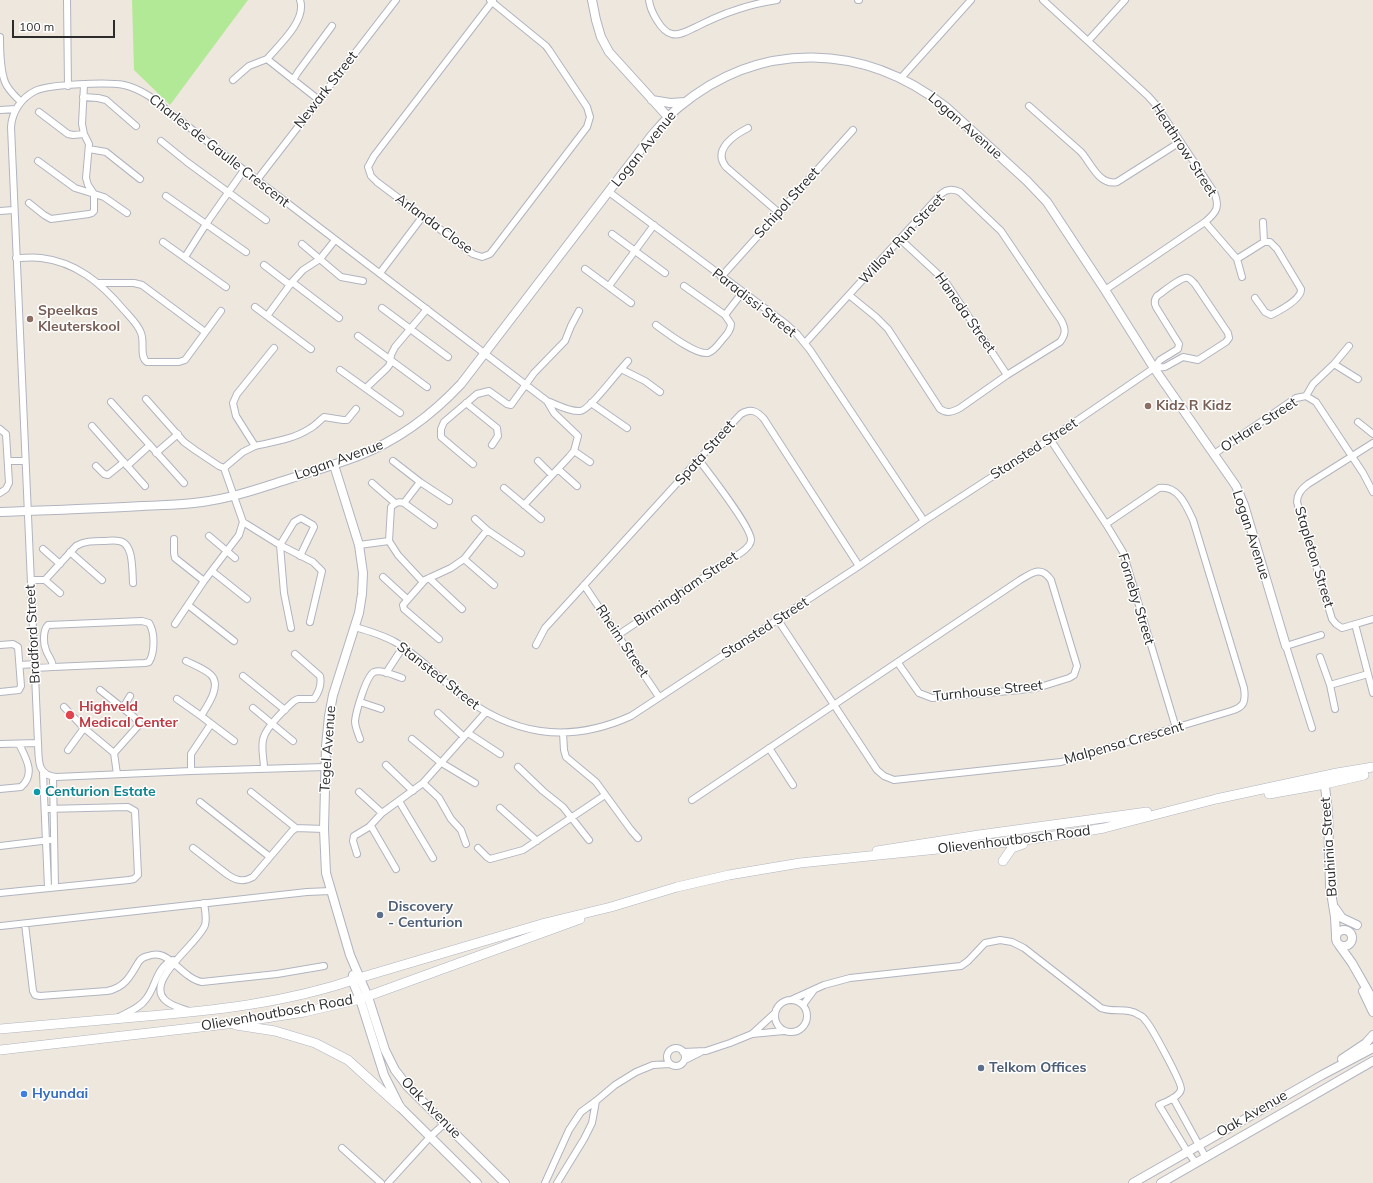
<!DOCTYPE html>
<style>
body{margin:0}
#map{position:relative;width:1373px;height:1183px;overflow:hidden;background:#eee7dd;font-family:Mulish,sans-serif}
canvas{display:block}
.scale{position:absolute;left:12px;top:20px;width:103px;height:18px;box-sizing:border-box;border:2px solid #2c2c2c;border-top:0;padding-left:5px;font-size:12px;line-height:14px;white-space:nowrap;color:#2c2c2c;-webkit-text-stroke:3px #fff;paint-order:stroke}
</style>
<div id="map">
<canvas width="1373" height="1183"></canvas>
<div class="scale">100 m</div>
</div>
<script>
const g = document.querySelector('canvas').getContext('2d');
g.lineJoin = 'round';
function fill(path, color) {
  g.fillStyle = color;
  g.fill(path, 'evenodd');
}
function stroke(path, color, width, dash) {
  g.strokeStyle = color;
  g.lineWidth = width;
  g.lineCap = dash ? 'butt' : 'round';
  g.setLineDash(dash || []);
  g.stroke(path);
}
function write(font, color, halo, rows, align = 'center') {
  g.font = font + ' Mulish,sans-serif';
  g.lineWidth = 3;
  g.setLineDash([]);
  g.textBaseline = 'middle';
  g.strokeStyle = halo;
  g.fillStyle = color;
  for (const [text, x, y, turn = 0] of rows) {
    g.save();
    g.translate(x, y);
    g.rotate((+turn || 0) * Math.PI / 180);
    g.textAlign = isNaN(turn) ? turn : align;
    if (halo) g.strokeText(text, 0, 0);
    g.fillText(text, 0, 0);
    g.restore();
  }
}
fill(new Path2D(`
 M132,0H248L170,105L134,70Z`), '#b2e996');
const minor = new Path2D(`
 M67,0L68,86
 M490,0L492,2L546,46L549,50L587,107L590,117L587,127L490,254L482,257L473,254L377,182L371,176L368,167L374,156L492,2L493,0
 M649,0C650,10 661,32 672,34C680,36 689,30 696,27C721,14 749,4 777,0
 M858,0H859
 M1043,0L1148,96L1156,105L1214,192C1220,207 1217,212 1205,222L1105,290
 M0,37C0,51 0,69 5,82C8,90 15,96 21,102
 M1088,41L1125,0
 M267,59C279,45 307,20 300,0
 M267,59L319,100
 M900,79L971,0
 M233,80L249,66L267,59
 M293,80L298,72L332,26
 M83,97L98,98L106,100L136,126
 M1029,106L1081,152C1091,163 1099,186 1117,182L1180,142
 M0,110L16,109
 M39,112L68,134L73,135L84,134
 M748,128C734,135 712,150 726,167L778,212
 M161,141L187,162L266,220
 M89,149L106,152L140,179
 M38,161L75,188L104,197L127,213
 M257,180L396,0
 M609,192L786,324L797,334L810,350L924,521
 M166,196L246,252
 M29,203L44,215L51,219L89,214L92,213L94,211V194L88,185L86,178L89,144L84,134L82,124L84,85
 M0,211L13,210
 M1205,222L1237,259L1242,277
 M1263,222L1264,242
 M612,234L665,273
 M900,239L941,277L947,284L1007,375
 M163,242L226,287
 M302,244L341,277L363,281
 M185,257L206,224L244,170
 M16,258C25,258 33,257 41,258C76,262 101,283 123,309C129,316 138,324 141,333C145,342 139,357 147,362H179L185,360L221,311
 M1237,259L1264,242H1270L1277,249L1301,289C1302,299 1279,311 1271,315L1265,312L1255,298
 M264,265L290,285
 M585,269L631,303
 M380,273L423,216
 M721,277L853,130
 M292,282L339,318
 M98,283H134L142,285L205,332
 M609,286L654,225
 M684,286L725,315
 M255,307L311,349
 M382,308L448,357
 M267,316L292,282L303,270L320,259L335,240
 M656,325C666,332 695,355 708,353C714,351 718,345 722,340C726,335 731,331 731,324L725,315L742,293
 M358,336L427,387
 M805,343L940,195C946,189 952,188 960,192L1001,231L1061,320C1066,329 1066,334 1060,342L1007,375L960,408C952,412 947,414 940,409L888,329L876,317L849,295
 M1349,346L1334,364L1358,379
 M274,348L237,394L233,403L236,416L255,446C273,442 294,439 309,429C315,426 319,421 324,417L343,420H347L356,409
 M621,369L628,361
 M340,370L400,413
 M366,388L387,368L390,364L391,355L395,347L427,309
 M1306,396L1313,384L1334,364
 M146,399L184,442L195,450L219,466L224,468
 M111,402L184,483
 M466,403L497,428L498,436L492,445
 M591,403L627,428
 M1358,422L1373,434
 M92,426L145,486
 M0,429L6,434L9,483L6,489L0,493
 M1050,439L1106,524L1123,552L1176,728
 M1373,443L1308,484C1301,489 1297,494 1297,502L1332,619L1336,624L1342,628L1373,619
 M574,451L590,462
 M156,453L178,434
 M1214,454L1290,402L1296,398L1306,396L1316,402L1363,473L1373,492
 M8,461H25
 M393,461L420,482L449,501
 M538,461L552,475
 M473,464L441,437V429L444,422L477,394L489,391L507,404L511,405L534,373L565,341L571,326L579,311
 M96,466L104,474L108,475L124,462
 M127,466L150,445
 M224,468L243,452L255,446
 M558,469L577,486
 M372,483L395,503
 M504,488L541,519
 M404,503L420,482
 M524,505L569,457L574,451L578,436L554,413L547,401
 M475,519L487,530L521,553
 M243,522L280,545L313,562L322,571L310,622
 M209,536L235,558
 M174,539V553L175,558L204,581
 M359,545L389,541
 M43,549L60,564
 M70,552L102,580
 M464,559L494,585
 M212,571L247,599
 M383,577L407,599
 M429,578L462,609
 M31,580H45L76,546C84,541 94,541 103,541C108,541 114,540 119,541C134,543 132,571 133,583
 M45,580L60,593
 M423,582L398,555L389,541L391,507C395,503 398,501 404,503L434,525
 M584,585L659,697
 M188,605L234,641
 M778,620L877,770L884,776L894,780L1061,762L1231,711C1244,707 1246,702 1244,688L1193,520C1186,505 1178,485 1159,488L1106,524
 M142,621L149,623C155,632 155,652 149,662L145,663L53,667C52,658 48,657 46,650C43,643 43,630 48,625Z
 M175,624L204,581L239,535L243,522L224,468
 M1355,624L1373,693
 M355,627C369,631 383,635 395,642C418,655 437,676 457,692C511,735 567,745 631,716L859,566L924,521L1050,439L1154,368L1160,360L1178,349L1179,344L1156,307C1154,303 1154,300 1157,296C1163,292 1182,276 1188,278C1191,279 1193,282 1195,284L1228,333L1229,338L1226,342L1198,360L1183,357L1165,367L1154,368
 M291,628L284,593L280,545L294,522L301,518L313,525L314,527L300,556
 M618,635L742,552C746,549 751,545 751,540C752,528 708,472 699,460
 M439,639L404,609L403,605L425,580L451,568L464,559L487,530
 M0,645L13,644L18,647L21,686L19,690L0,692
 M536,645L545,628L720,436L741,414C751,408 757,411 764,419L859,566
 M1320,657L1330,685
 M186,661C194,665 205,669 211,675C222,686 207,706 201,716
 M20,665L35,664
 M35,668L53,667
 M386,673L403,647
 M243,676L285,710
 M177,699L201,716L234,741
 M360,702L381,709
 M64,707L84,728L114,753L138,726L139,723L134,717L100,690
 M123,708L130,696
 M253,708L293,741
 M1335,709L1330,685L1368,674
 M438,713L464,737
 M1312,728L1286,646L1321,635
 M468,733L500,754
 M563,733L564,750L566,757L596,782L631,830L638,838
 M360,739C358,733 355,727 355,721C356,712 366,676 374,672C382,669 395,676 402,678
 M412,739L440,762L475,783
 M0,744L38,743
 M769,748L793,785
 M68,750L84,728
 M114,753L117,774
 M386,765L413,791
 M325,767L191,771L56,777C36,775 39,759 38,743L11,127C12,112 21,98 35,91C49,84 108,82 124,85C133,87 141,91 149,96L244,170L547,401C556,404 569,412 580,411C588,411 614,377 621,369L645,381L660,392
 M518,767L543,791L563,807L589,840
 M264,768C264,760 261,749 263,740C265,728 284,710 294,701L298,699H314C319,692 322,685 320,676L295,654
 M191,771V754L211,724
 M43,773L48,887
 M53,777L55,887
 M423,783L439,798L451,819L461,830L466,844
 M0,789L21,787C36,774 26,758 19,744
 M251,792L296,828
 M359,792L382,813
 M692,800L1020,580C1032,573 1041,565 1051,580L1077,666L1074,675L1069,678L1040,687L1020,690L932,698L919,693L898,663
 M399,801L433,858
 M200,802L270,857
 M500,808L537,841
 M371,826L396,869
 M0,846L50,840
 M193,848L228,875C237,881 244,882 253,877L292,831L296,828L324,829
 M478,848L487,857L490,859L523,850L605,795
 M357,854L353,841L354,836L369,827L382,813L423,783L486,712
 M0,893L129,880L134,879L138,875L135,811L128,807L45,809
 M25,924L33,991L35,995L40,996L107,991C124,988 130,977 138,963C140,959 143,957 148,956C151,955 156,954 160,955C172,957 185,979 202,982L277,974L324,966
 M1,926L307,892L331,891
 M775 1016a16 16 0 1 1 32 0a16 16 0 1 1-32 0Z
 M791,1000L824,985L850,978L961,966L968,961L985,943L1000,940L1012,942L1024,948L1101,1008C1113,1013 1128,1007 1139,1015C1142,1016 1144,1018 1146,1021C1152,1028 1182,1083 1181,1089C1180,1097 1165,1102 1159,1105L1187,1151L1196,1163
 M803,1005L814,990
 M189,1011C181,1008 170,1006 164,999C146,979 199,943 205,925C207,918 205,910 204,903
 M119,1017C128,1012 140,1008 146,999C156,987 156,967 173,960
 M752,1034L784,1031
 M667 1057a9 9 0 1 1 18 0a9 9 0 1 1-18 0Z
 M683,1052L706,1051L730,1043L752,1034L775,1013
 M685,1060L701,1052
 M1173,1098L1206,1158
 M342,1148L381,1183
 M388,1183L430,1137L445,1123
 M545,1183L569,1130L581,1112L596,1101L615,1085L636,1072L653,1065L670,1064
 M557,1183L584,1139L592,1123L596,1101`);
const tertiary = new Path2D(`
 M592,0L596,20L601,37L609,52L668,117
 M652,100L670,103L685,102
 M334,465L359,545L363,573L362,594L359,613L333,695L329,716L326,746L324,829L326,873L350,955L368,997L385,1050L395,1070L408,1087L505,1183
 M0,512C47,510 95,509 142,506C162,505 182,505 202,502C233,498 263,487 292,478C314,471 337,464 358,456C399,440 432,415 461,384L652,135C661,125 669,115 679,107C761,39 864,43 946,107L1027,181L1047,202L1105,290L1154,368L1236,486L1244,505L1286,646
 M1324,778L1328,812L1330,886L1335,917L1336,935
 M1335,908L1342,918L1357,925
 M1336 938a8 8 0 1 1 16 0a8 8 0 1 1-16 0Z
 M1339,945L1352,963L1373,1000
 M353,975L352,980L360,999L384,1075L400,1107L477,1183
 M1363,991L1373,1012
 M1342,1059L1366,1043L1373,1035
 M1133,1183L1322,1075L1373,1048
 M1161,1183L1373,1061`);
const secondary = new Path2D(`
 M1269,794L1325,784L1364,775
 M877,851L979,835L1147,812
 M1003,861L1012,848L1023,844
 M236,1025L275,1031L315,1043L348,1060L400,1107
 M0,1029C45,1025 91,1021 136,1017C212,1011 287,1003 359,978L545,923L611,907L677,887L729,875L800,863L1017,841L1075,833L1104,828L1216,799L1337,773L1373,767
 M0,1050L227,1024L304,1012L360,999L580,919`);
stroke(minor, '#b1b4c0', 8);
stroke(tertiary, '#b1b4c0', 10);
stroke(secondary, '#b1b4c0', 10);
stroke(minor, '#fff', 6);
stroke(tertiary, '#fff', 8);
stroke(secondary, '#fff', 9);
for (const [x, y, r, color] of [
 [30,319,4,"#8d6e63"],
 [1148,406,4,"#8d6e63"],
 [70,715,5,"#e0444e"],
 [37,792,4,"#0f9aa8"],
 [380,915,4,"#5c6f8a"],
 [981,1068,4,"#5c6f8a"],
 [24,1094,4,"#3f7fe0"]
]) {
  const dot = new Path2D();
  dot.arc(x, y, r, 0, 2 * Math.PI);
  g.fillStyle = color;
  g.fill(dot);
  stroke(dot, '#fff', 1.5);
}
write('14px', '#2c2c2c', '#fff', [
 ["Newark Street",326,90,-52],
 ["Logan Avenue",965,126,41],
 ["Logan Avenue",644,149,-51],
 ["Heathrow Street",1184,150,57],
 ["Charles de Gaulle Crescent",219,151,38],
 ["Schipol Street",787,203,-48],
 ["Arlanda Close",434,224,36],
 ["Willow Run Street",902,239,-47],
 ["Paradissi Street",754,303,38],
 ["Haneda Street",965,313,55],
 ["O'Hare Street",1259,425,-33],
 ["Stansted Street",1034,449,-33],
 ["Spata Street",705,453,-48],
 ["Logan Avenue",339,460,-20],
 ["Logan Avenue",1251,535,72],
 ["Stapleton Street",1314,557,73],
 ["Birmingham Street",686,589,-34],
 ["Forneby Street",1136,599,73],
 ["Stansted Street",765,628,-33],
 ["Bradford Street",33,634,-93],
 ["Rheim Street",622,641,56],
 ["Stansted Street",438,676,38],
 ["Turnhouse Street",988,691,-6],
 ["Malpensa Crescent",1124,743,-16],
 ["Tegel Avenue",328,749,-86],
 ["Olievenhoutbosch Road",1014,840,-7],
 ["Bauhinia Street",1329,847,-94],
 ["Olievenhoutbosch Road",277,1013,-10],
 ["Oak Avenue",431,1108,46],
 ["Oak Avenue",1252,1114,-30]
]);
write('bold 14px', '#785e54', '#fff', [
 ["Speelkas",38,311],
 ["Kleuterskool",38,327],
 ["Kidz R Kidz",1156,406]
], 'left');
write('bold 14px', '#be3a42', '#fff', [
 ["Highveld",79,707],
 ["Medical Center",79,723]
], 'left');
write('bold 14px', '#0d838f', '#fff', [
 ["Centurion Estate",45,792]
], 'left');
write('bold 14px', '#4e5e75', '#fff', [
 ["Discovery",388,907],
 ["- Centurion",388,923],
 ["Telkom Offices",989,1068]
], 'left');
write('bold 14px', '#366cbe', '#fff', [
 ["Hyundai",32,1094]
], 'left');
</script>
